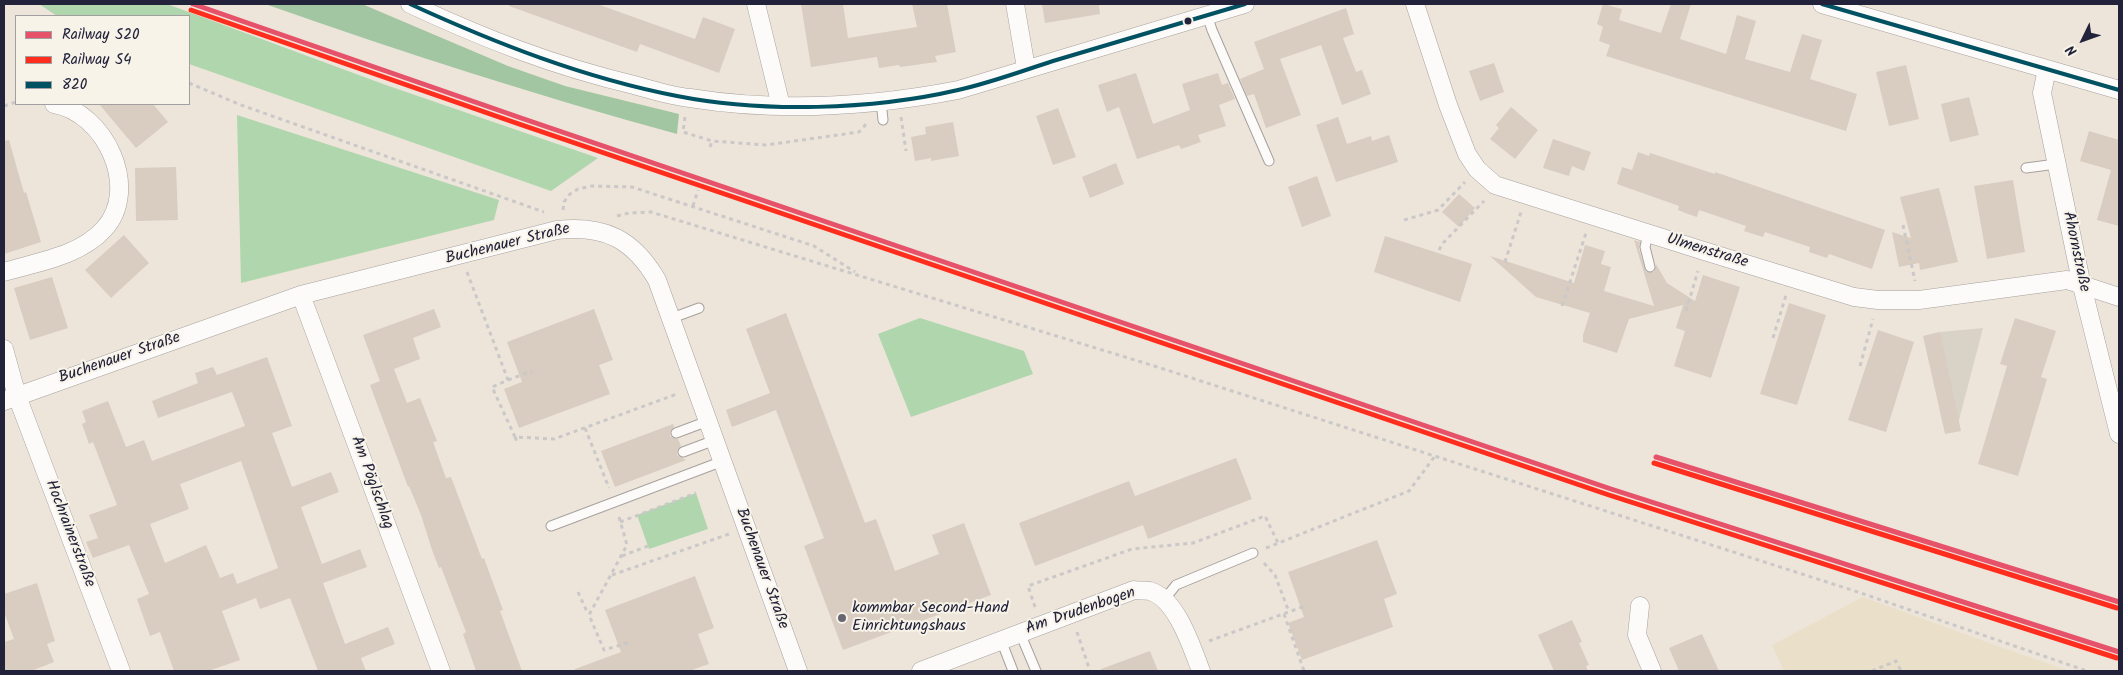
<!DOCTYPE html>
<meta charset="utf-8">
<style>
body{margin:0}
#map{position:relative;width:2123px;height:675px;overflow:hidden;background:#eee5da;font-family:Kalam,sans-serif}
canvas{display:block}
.frame{position:absolute;inset:0;border:5px solid #22223b;pointer-events:none}
.legend{position:absolute;left:15px;top:15px;width:175px;height:90px;box-sizing:border-box;background:#f7f3e8;border:1px solid #a29fa3;margin:0;padding:6px 9px;list-style:none;font-size:15px;color:#22223b}
.legend li{display:flex;align-items:center;gap:10px;height:25px}
.legend b{width:25px;border:1px solid #a29fa3}
.north{position:absolute;left:2058px;top:15px;width:50px;height:50px;-webkit-text-stroke:4px #f7f3e8;paint-order:stroke;rotate:228deg;font-size:14px;font-weight:700;line-height:20px;text-align:center;color:#22223b}
.north::after{content:'';display:block;margin:auto;width:18px;height:22px;background:#22223b;clip-path:polygon(50% 0,100% 100%,50% 72%,0 100%)}
</style>
<div id="map">
<canvas width="2123" height="675"></canvas>
<div class="frame"></div>
<ul class="legend">
<li><b style="height:6px;background:#e7526b"></b>Railway S20</li>
<li><b style="height:6px;background:#ff2d1d"></b>Railway S4</li>
<li><b style="height:6px;background:#005262"></b>820</li>
</ul>
<div class="north">N</div>
</div>
<script>
const g = document.querySelector('canvas').getContext('2d');
g.lineJoin = 'round';
function fill(path, color) {
  g.fillStyle = color;
  g.fill(path, 'evenodd');
}
function stroke(path, color, width, dash) {
  g.strokeStyle = color;
  g.lineWidth = width;
  g.lineCap = dash ? 'butt' : 'round';
  g.setLineDash(dash || []);
  g.stroke(path);
}
function write(font, color, halo, rows, align = 'center') {
  g.font = font + ' Kalam,sans-serif';
  g.lineWidth = 4;
  g.setLineDash([]);
  g.textBaseline = 'middle';
  g.strokeStyle = halo;
  g.fillStyle = color;
  for (const [text, x, y, turn = 0] of rows) {
    g.save();
    g.translate(x, y);
    g.rotate((+turn || 0) * Math.PI / 180);
    g.textAlign = isNaN(turn) ? turn : align;
    if (halo) g.strokeText(text, 0, 0);
    g.fillText(text, 0, 0);
    g.restore();
  }
}
fill(new Path2D(`
 M1863,597L2003,648L2070,671H1784L1772,645Z`), '#eadfc8');
fill(new Path2D(`
 M1983,328L1959,420L1943,424L1924,336L1940,332Z`), '#d9d3c7');
fill(new Path2D(`
 M39,4H167L383,84L598,158L551,191L189,64V16H57Z
 M237,115L499,200L494,220L241,283Z
 M920,318L1024,351L1033,374L911,417L878,334Z
 M696,493L708,529L649,549L637,515Z`), '#afd6ad');
fill(new Path2D(`
 M265,4H362L508,66L565,86L679,114L677,134C538,96 401,52 265,4Z`), '#a3c6a2');
fill(new Path2D(`
 M509,4H597L695,39L703,17L735,29L719,73L640,44L637,52L509,6Z
 M801,4H843L848,38L917,27L912,4H947L956,52L935,56L937,62L900,67L899,65L879,68L877,57L811,67Z
 M1042,4H1099L1100,14L1045,23Z
 M1603,4L1622,9L1619,20L1661,33L1671,4H1691L1680,39L1726,54L1737,15L1756,21L1745,59L1790,72L1802,34L1822,40L1810,79L1857,94L1846,131L1606,56L1610,45L1599,41L1603,27L1597,24Z
 M1346,8L1354,34L1343,38L1356,72L1362,70L1371,94L1342,105L1321,45L1280,59L1301,115L1266,128L1254,94L1247,96L1240,79L1264,69L1254,42Z
 M1494,63L1504,92L1480,101L1469,71Z
 M1906,65L1919,119L1889,126L1876,72Z
 M1136,73L1153,124L1190,110L1182,84L1218,73L1222,85L1228,83L1235,99L1219,105L1226,126L1198,135L1201,142L1181,149L1179,145L1137,159L1119,107L1107,112L1098,85Z
 M1969,97L1979,135L1950,142L1941,104Z
 M99,104H153L168,122L136,148Z
 M1511,107L1538,130L1515,159L1490,139L1499,128L1496,125Z
 M1058,108L1076,157L1053,165L1036,116Z
 M1338,117L1347,144L1371,136L1372,141L1389,135L1398,162L1336,182L1316,125Z
 M953,122L959,156L931,161V158L915,161L911,137L926,134L925,127Z
 M2089,131L2119,140V226L2097,220L2111,170L2080,161Z
 M1553,139L1591,152L1584,171L1572,166L1569,176L1543,168Z
 M9,140L24,193L26,192L41,242L4,254V141Z
 M1638,152L1649,156L1650,153L1715,174V172L1885,230L1872,269L1829,254L1827,258L1809,252L1810,247L1765,232L1763,237L1744,231L1746,226L1699,210L1697,217L1688,214L1678,210L1679,206L1617,184L1622,167L1632,170Z
 M1116,163L1124,184L1090,198L1082,177Z
 M176,167L178,220L136,221L135,168Z
 M1317,176L1331,216L1302,227L1288,187Z
 M2013,180L2025,252L1987,259L1974,186Z
 M1939,188L1958,262L1920,270L1919,263L1899,267L1892,232L1911,238L1900,197Z
 M1459,194L1475,208L1459,227L1442,212Z
 M124,235L149,263L111,298L85,270Z
 M1385,236L1472,264L1460,302L1374,272Z
 M1634,240L1640,242L1639,249L1646,272H1654L1656,264L1667,283L1695,301L1703,275L1740,287L1711,378L1674,366L1685,331L1676,328L1683,305L1629,319L1617,353L1583,342V335L1590,313L1536,297L1490,256L1574,283L1585,245L1605,251L1601,264L1611,267L1604,291L1654,306Z
 M52,277L68,328L30,340L14,288Z
 M1789,303L1826,315L1797,405L1760,394Z
 M434,309L441,327L413,338L420,359L394,369L407,403L420,398L437,441L433,442L446,478L451,477L482,559L484,558L503,610L500,611L522,671H476L463,634L466,632L441,567L439,568L432,550L421,515L409,486L408,487L370,385L380,381L363,335Z
 M594,309L613,360L599,365L610,394L519,428L504,389L522,382L507,342Z
 M786,313L865,523L876,519L895,571L939,554L932,535L964,523L991,595L843,650L804,546L824,538L776,410L732,427L726,410L770,393L746,329Z
 M2015,318L2056,331L2041,377L2047,379L2018,476L1978,464L2007,366L2000,364Z
 M1878,330L1914,342L1886,432L1848,420Z
 M1940,332L1961,431L1945,434L1923,336Z
 M267,357L292,426L272,433L292,487L331,472L339,492L301,507L322,564L360,549L367,567L323,583L345,644L388,627L395,644L361,658L366,671H318L290,598L260,609L256,598L222,611L240,660L208,671H174L160,632L150,636L137,599L149,594L129,545L93,558L86,542L98,538L89,515L117,505L93,442L89,444L82,424L86,422L82,411L108,401L126,447L144,440L152,461L245,426L232,392L158,418L152,401L198,383L195,373L213,367L217,375ZM241,461L278,568L237,584L233,573L220,578L206,545L165,563L150,524L189,509L180,484Z
 M673,424L674,427L670,432V436L675,439H678L681,446L677,451V455L686,460L615,487L601,451Z
 M1236,458L1252,499L1148,539L1143,525L1035,566L1019,523L1129,481L1135,496Z
 M1377,540L1397,594L1384,599L1393,627L1302,660L1288,623L1304,617L1288,572Z
 M695,576L714,628L698,634L709,664L689,671H575V669L621,652L605,610Z
 M37,583L55,641L47,644L54,662L31,671H4V642L14,639L4,612V594Z
 M1572,620L1582,642L1579,643L1589,665L1586,666L1588,671H1554L1538,635Z
 M1702,634L1719,671H1679L1669,648Z
 M1150,651L1158,671H1101V669Z`), '#d9ccc0');
const service = new Path2D(`
 M1207,15L1212,30L1269,161
 M881,101L883,120
 M2026,168L2056,164
 M1648,234L1645,247L1650,267
 M672,318L699,308
 M676,433L708,421
 M683,452L715,440
 M551,526L723,461
 M1164,600L1176,585L1253,553
 M1020,633L1036,671
 M1001,640L1013,671`);
const minor = new Path2D(`
 M410,4C485,39 554,66 634,85C653,90 671,96 690,98C778,112 870,107 958,90L1245,4
 M756,4L781,106
 M1015,4L1026,68
 M1415,4L1448,105L1467,154L1477,169L1495,185L1704,251L1854,297L1878,300H1919L2067,280L2119,297
 M1822,4L2119,90
 M2047,69L2042,93L2082,286L2119,434
 M4,272C37,262 80,256 104,229C141,189 105,112 54,104
 M301,295L441,671
 M4,349L17,396L121,671
 M4,401L301,295L557,230C605,225 633,239 657,280L798,671
 M1640,606L1637,635L1652,671
 M921,671L1134,590C1139,591 1145,590 1150,591C1177,599 1192,648 1201,671`);
stroke(service, '#a6a19e', 11);
stroke(minor, '#a6a19e', 19);
stroke(new Path2D(`
 M189,83L241,105L544,212
 M4,106L16,102
 M685,117L683,132L712,141L766,145L859,132L867,123
 M901,117L906,151
 M710,147L712,141
 M693,206L698,190
 M563,210L564,202L570,194L578,189L592,186L632,187L814,246L855,272
 M617,216L629,213L651,212L1148,364L1858,592L2087,671
 M1404,220L1438,210L1465,182
 M1903,225L1915,281
 M1439,250L1443,243L1484,201
 M1505,262L1521,212
 M467,272L508,380L492,387L515,437L554,439L677,394
 M1562,306L1586,233
 M1686,311L1698,271
 M1773,338L1786,295
 M1860,366L1873,319
 M508,380L532,371
 M585,428L609,488
 M515,437L518,444
 M619,517L627,545L589,615L604,650L631,642
 M620,522L696,493
 M1266,548L1409,491L1435,456
 M622,556L648,546
 M1264,563L1275,575L1289,612
 M612,575L729,534
 M578,592L588,614
 M1035,607L1028,586L1132,549L1193,543L1265,516L1278,543
 M1284,614L1304,671
 M1077,632L1090,671
 M1209,641L1305,606
 M1872,671L1896,661L1901,671`), '#cac8c8', 3, [4, 4]);
stroke(service, '#fcfbf9', 9);
stroke(minor, '#fcfbf9', 18);
stroke(new Path2D(`
 M410,4C495,43 584,78 677,96C763,113 872,110 958,90C990,83 1022,71 1053,61C1117,42 1181,23 1245,4
 M1822,4L2119,90`), '#005262', 4);
stroke(new Path2D(`
 M193,4L521,118L1611,489L2119,652
 M1656,457L2119,602`), '#e7526b', 5);
stroke(new Path2D(`
 M191,10L519,124L1609,495L2117,658
 M1654,463L2117,608`), '#ff2d1d', 5);
for (const [x, y, r, color] of [
 [1188,21,4.5,"#22223b"],
 [842,618,5,"#696673"]
]) {
  const dot = new Path2D();
  dot.arc(x, y, r, 0, 2 * Math.PI);
  g.fillStyle = color;
  g.fill(dot);
  stroke(dot, '#f7f3e8', 2);
}
write('16px', '#22223b', '#f7f3e8', [
 ["Buchenauer Straße",508,245,-14],
 ["Ulmenstraße",1707,252,17],
 ["Ahornstraße",2075,252,78],
 ["Buchenauer Straße",120,359,-19],
 ["Am Pöglschlag",371,483,70],
 ["Hochrainerstraße",69,534,69],
 ["Buchenauer Straße",761,569,70],
 ["Am Drudenbogen",1081,612,-19]
]);
write('16px', '#22223b', '#f7f3e8', [
 ["kommbar Second-Hand",852,609],
 ["Einrichtungshaus",852,627]
], 'left');
</script>
